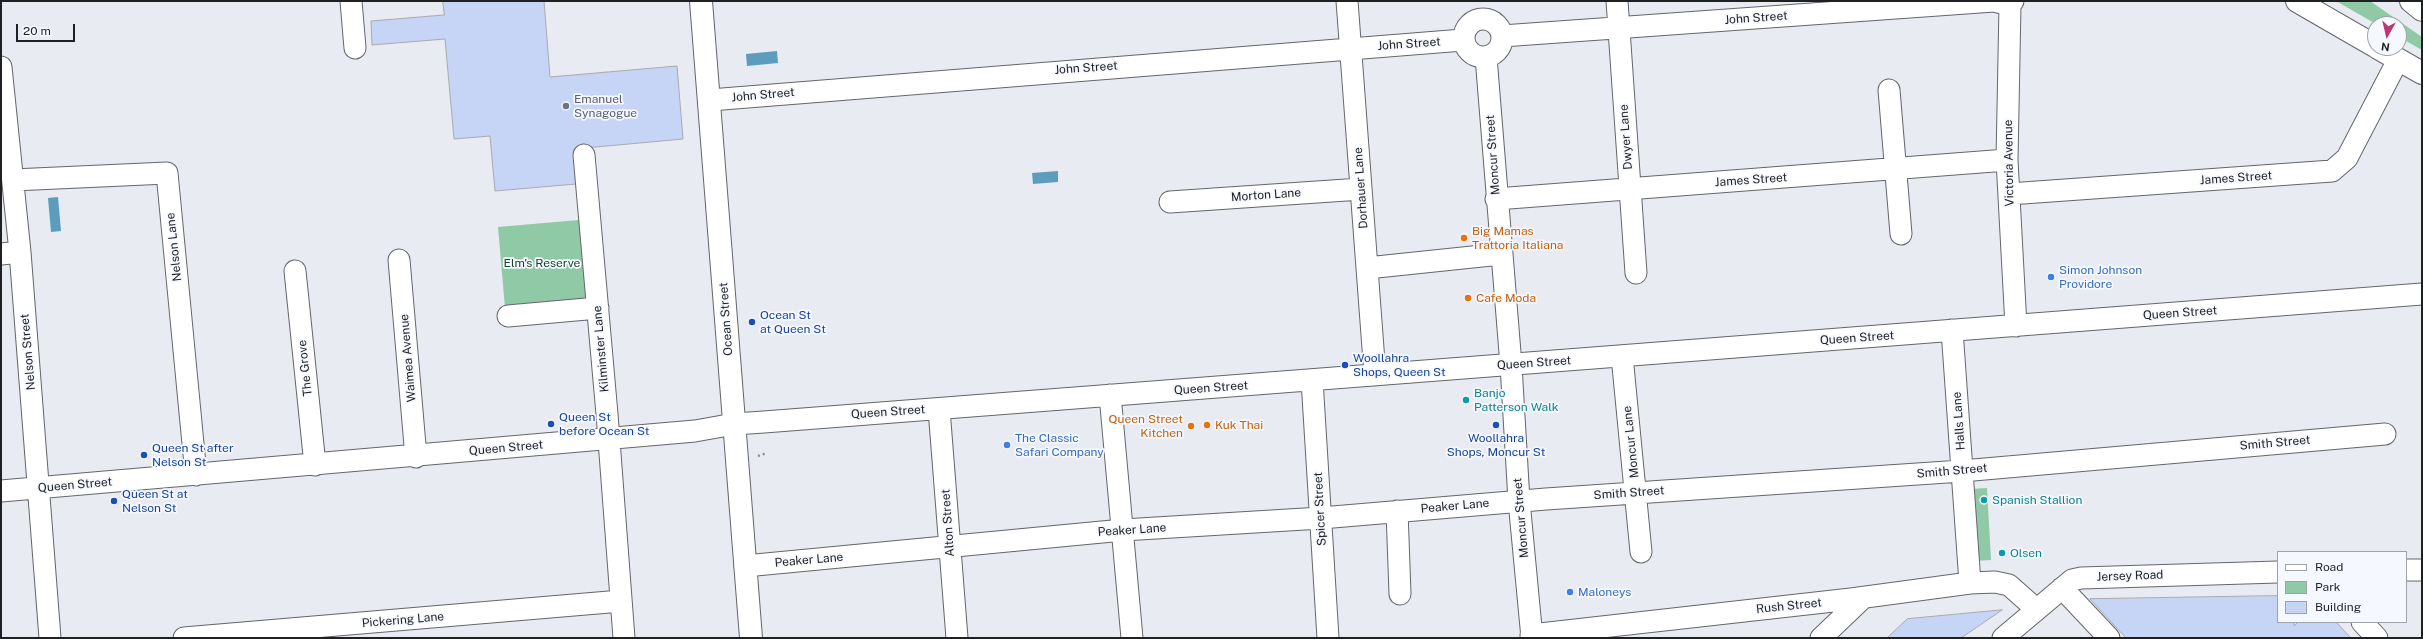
<!DOCTYPE html>
<style>
body{margin:0}
#map{position:relative;width:2423px;height:639px;overflow:hidden;background:#e8ebf1;font-family:"Public Sans",sans-serif}
canvas{display:block}
.frame{position:absolute;inset:0;border:2px solid #1f2022;pointer-events:none}
.legend{position:absolute;left:2277px;top:551px;width:130px;height:72px;box-sizing:border-box;background:#f5f8ff;border:1px solid #9fa2a7;margin:0;padding:5px 7px;list-style:none;font-size:12px;color:#1f2022}
.legend li{display:flex;align-items:center;gap:8px;height:20px}
.legend b{width:20px;border:1px solid #9fa2a7}
.north{position:absolute;left:2367px;top:16px;width:40px;height:40px;box-sizing:border-box;background:#f5f8ff;border:1px solid #9fa2a7;border-radius:50%;rotate:188deg;font-size:11px;font-weight:700;line-height:16px;text-align:center;color:#1f2022}
.north::after{content:'';display:block;margin:auto;width:14px;height:18px;background:#bd3572;clip-path:polygon(50% 0,100% 100%,50% 72%,0 100%)}
.scale{position:absolute;left:16px;top:24px;width:59px;height:18px;box-sizing:border-box;border:2px solid #1f2022;border-top:0;padding-left:5px;font-size:12px;line-height:14px;white-space:nowrap;color:#1f2022;-webkit-text-stroke:3px #f5f8ff;paint-order:stroke}
</style>
<div id="map">
<canvas width="2423" height="639"></canvas>
<div class="frame"></div>
<ul class="legend">
<li><b style="height:5px;background:#fff"></b>Road</li>
<li><b style="height:11px;background:#8fc9a5"></b>Park</li>
<li><b style="height:11px;background:#c6d4f6"></b>Building</li>
</ul>
<div class="north">N</div>
<div class="scale">20 m</div>
</div>
<script>
const g = document.querySelector('canvas').getContext('2d');
g.lineJoin = 'round';
function fill(path, color) {
  g.fillStyle = color;
  g.fill(path, 'evenodd');
}
function stroke(path, color, width, dash) {
  g.strokeStyle = color;
  g.lineWidth = width;
  g.lineCap = dash ? 'butt' : 'round';
  g.setLineDash(dash || []);
  g.stroke(path);
}
function write(font, color, halo, rows, align = 'center') {
  g.font = font + ' "Public Sans",sans-serif';
  g.lineWidth = 3.5;
  g.setLineDash([]);
  g.textBaseline = 'middle';
  g.strokeStyle = halo;
  g.fillStyle = color;
  for (const [text, x, y, turn = 0] of rows) {
    g.save();
    g.translate(x, y);
    g.rotate((+turn || 0) * Math.PI / 180);
    g.textAlign = isNaN(turn) ? turn : align;
    if (halo) g.strokeText(text, 0, 0);
    g.fillText(text, 0, 0);
    g.restore();
  }
}
fill(new Path2D(`
 M2336,1H2370L2422,37V50L2399,37V24H2376Z
 M579,220L587,300L505,308L498,227Z
 M1987,488L1991,560L1974,561L1969,489Z`), '#8fc9a5');
fill(new Path2D(`
 M777,51L778,63L747,66L746,54Z
 M1058,171V182L1033,184L1032,173Z
 M58,197L61,231L51,232L48,198Z`), '#5c9dbe');
const building = new Path2D(`
 M443,1H544L550,77L677,66L683,139L574,149L576,184L495,191L490,136L454,139L445,39L372,45L371,21L444,15Z
 M2278,596V622H2294V626L2298,622H2336L2351,638H2126L2090,599Z
 M2002,610L1961,638H1887L1907,619Z`);
fill(building, '#c6d4f6');
stroke(building, '#a7aab0', 1);
const minor = new Path2D(`
 M351,1L355,48
 M1347,1L1375,375
 M1617,1L1636,273
 M2013,1L2010,5L2007,160L2016,326
 M1464 38a19 19 0 1 1 38 0a19 19 0 1 1-38 0Z
 M1502,36L1994,1L2010,5
 M1486,57L1511,365L1519,501L1532,638
 M1,67L20,252L50,638
 M1889,90L1901,234
 M710,100L1463,40
 M584,155L607,414L624,638
 M13,180L167,173L196,475
 M2009,194L2332,171L2347,158L2398,60
 M1496,199L2007,160
 M1170,202L1361,189
 M1,254L20,252
 M399,260L416,457
 M1367,268L1501,254
 M295,271L315,465
 M508,316L598,308
 M1952,330L1970,583
 M1622,356L1641,552
 M1312,380L1328,638
 M1110,395L1132,638
 M939,409L957,638
 M1,491L695,431L734,424L764,422L2422,294
 M1397,511L1400,594
 M745,566L1123,530L1321,518L1546,499L1962,471L2385,434
 M2406,570H2422
 M2062,588L2109,638
 M2362,622L2377,638
 M1531,635L1851,599L1970,583L1995,582L2009,585L2036,609
 M184,638L621,601
 M1821,638L1863,598
 M2003,638L2072,580L2081,578L2278,572`);
const major = new Path2D(`
 M701,1L751,638
 M2297,1L2375,46
 M2411,1L2422,10
 M2378,48L2422,73`);
stroke(minor, '#63666b', 23);
stroke(major, '#63666b', 24);
stroke(new Path2D(`
 M758,456L767,453`), '#8c8e92', 2.5, [2, 3]);
stroke(minor, '#fff', 21);
stroke(major, '#fff', 22);
for (const [x, y, r, color] of [
 [566,106,4,"#6b7280"],
 [1464,238,4,"#e8710a"],
 [2051,277,4,"#3f7fe0"],
 [1468,298,4,"#e8710a"],
 [752,322,4,"#1a4fb4"],
 [1345,365,4,"#1a4fb4"],
 [1466,400,4,"#0f9aa8"],
 [551,424,4,"#1a4fb4"],
 [1207,425,4,"#e8710a"],
 [1496,425,4,"#1a4fb4"],
 [1191,426,4,"#e8710a"],
 [1007,445,4,"#3f7fe0"],
 [144,455,4,"#1a4fb4"],
 [1984,500,4,"#0f9aa8"],
 [114,501,4,"#1a4fb4"],
 [2002,553,4,"#0f9aa8"],
 [1570,592,4,"#3f7fe0"]
]) {
  const dot = new Path2D();
  dot.arc(x, y, r, 0, 2 * Math.PI);
  g.fillStyle = color;
  g.fill(dot);
  stroke(dot, '#f5f8ff', 1.5);
}
write('12px', '#1f2022', '#f5f8ff', [
 ["John Street",1756,18,-4],
 ["John Street",1409,44,-4],
 ["John Street",1086,68,-4],
 ["John Street",763,95,-5],
 ["Dwyer Lane",1626,137,-94],
 ["Moncur Street",1493,155,-94],
 ["Victoria Avenue",2009,163,-91],
 ["James Street",2236,178,-4],
 ["James Street",1751,180,-4],
 ["Dorhauer Lane",1361,188,-94],
 ["Morton Lane",1266,195,-4],
 ["Nelson Lane",174,247,-96],
 ["Queen Street",2180,313,-4],
 ["Ocean Street",726,319,-94],
 ["Queen Street",1857,338,-4],
 ["Kilminster Lane",601,349,-95],
 ["Nelson Street",28,352,-95],
 ["Waimea Avenue",408,358,-95],
 ["Queen Street",1534,363,-4],
 ["The Grove",305,368,-96],
 ["Queen Street",1211,388,-4],
 ["Queen Street",888,412,-4],
 ["Halls Lane",1959,421,-94],
 ["Moncur Lane",1631,442,-96],
 ["Smith Street",2275,443,-5],
 ["Queen Street",506,448,-5],
 ["Smith Street",1952,471,-5],
 ["Queen Street",75,485,-5],
 ["Smith Street",1629,493,-4],
 ["Peaker Lane",1455,506,-5],
 ["Spicer Street",1320,509,-93],
 ["Moncur Street",1521,518,-95],
 ["Alton Street",948,523,-94],
 ["Peaker Lane",1132,530,-4],
 ["Peaker Lane",809,560,-5],
 ["Jersey Road",2130,576,-2],
 ["Rush Street",1789,606,-6],
 ["Pickering Lane",403,620,-5]
]);
write('12px', '#5b616d', '#f5f8ff', [
 ["Emanuel",574,99],
 ["Synagogue",574,113]
], 'left');
write('12px', '#c56008', '#f5f8ff', [
 ["Big Mamas",1472,231],
 ["Trattoria Italiana",1472,245],
 ["Cafe Moda",1476,298],
 ["Queen Street",1183,419,"right"],
 ["Kitchen",1183,433,"right"],
 ["Kuk Thai",1215,425]
], 'left');
write('12px', '#15452b', '#f5f8ff', [
 ["Elm's Reserve",542,263]
]);
write('12px', '#366cbe', '#f5f8ff', [
 ["Simon Johnson",2059,270],
 ["Providore",2059,284],
 ["The Classic",1015,438],
 ["Safari Company",1015,452],
 ["Maloneys",1578,592]
], 'left');
write('12px', '#164399', '#f5f8ff', [
 ["Ocean St",760,315],
 ["at Queen St",760,329],
 ["Woollahra",1353,358],
 ["Shops, Queen St",1353,372],
 ["Queen St",559,417],
 ["before Ocean St",559,431],
 ["Woollahra",1496,438,"center"],
 ["Shops, Moncur St",1496,452,"center"],
 ["Queen St after",152,448],
 ["Nelson St",152,462],
 ["Queen St at",122,494],
 ["Nelson St",122,508]
], 'left');
write('12px', '#0d838f', '#f5f8ff', [
 ["Banjo",1474,393],
 ["Patterson Walk",1474,407],
 ["Spanish Stallion",1992,500],
 ["Olsen",2010,553]
], 'left');
</script>
